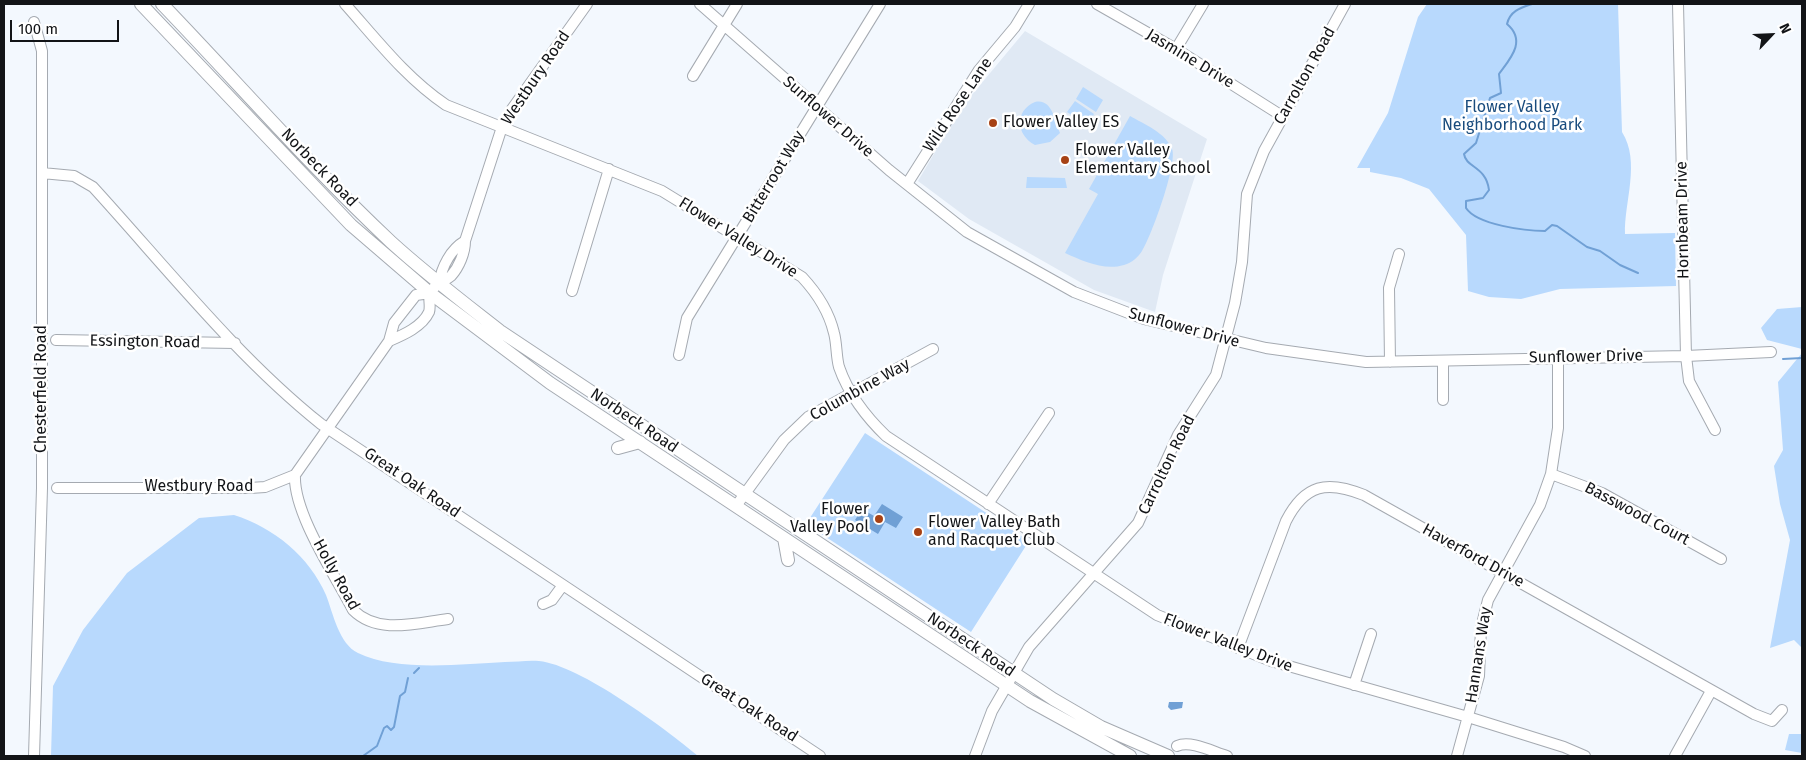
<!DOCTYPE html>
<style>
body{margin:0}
#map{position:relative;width:1806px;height:760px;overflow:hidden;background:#f3f8fe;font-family:"Fira Sans",sans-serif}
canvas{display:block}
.frame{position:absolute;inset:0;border:5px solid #121417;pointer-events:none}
.north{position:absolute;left:1746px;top:10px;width:50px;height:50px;-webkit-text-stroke:4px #fff;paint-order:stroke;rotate:65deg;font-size:14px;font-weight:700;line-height:20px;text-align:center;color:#121417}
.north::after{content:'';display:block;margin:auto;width:18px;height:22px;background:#121417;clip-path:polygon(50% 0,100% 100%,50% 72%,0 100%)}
.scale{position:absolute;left:10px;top:20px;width:109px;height:22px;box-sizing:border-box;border:2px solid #121417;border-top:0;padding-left:6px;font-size:15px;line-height:18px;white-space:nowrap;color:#121417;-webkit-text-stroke:4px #fff;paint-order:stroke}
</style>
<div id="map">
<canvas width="1806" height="760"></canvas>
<div class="frame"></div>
<div class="north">N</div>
<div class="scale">100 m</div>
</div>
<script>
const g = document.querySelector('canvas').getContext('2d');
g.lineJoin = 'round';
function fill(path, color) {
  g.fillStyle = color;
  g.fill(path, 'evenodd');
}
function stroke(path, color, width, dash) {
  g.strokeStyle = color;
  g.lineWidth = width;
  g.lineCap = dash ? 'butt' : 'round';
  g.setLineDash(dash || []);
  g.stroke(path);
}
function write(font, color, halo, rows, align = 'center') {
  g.font = font + ' "Fira Sans",sans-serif';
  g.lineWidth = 5;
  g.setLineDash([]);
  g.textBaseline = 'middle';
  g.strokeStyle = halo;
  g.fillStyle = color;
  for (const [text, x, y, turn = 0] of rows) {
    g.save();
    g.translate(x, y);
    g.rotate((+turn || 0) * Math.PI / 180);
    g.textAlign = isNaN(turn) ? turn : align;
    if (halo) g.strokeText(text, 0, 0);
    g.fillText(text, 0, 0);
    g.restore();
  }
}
fill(new Path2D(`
 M1025,31L1207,139L1163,275L1155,312L1094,290L969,219L918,181L961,108Z`), '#e0e9f4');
fill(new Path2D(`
 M1427,4H1618L1622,132C1641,162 1624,202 1625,234L1675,233L1676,286L1560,289L1521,299L1489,297L1468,291L1466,235L1429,189L1401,178L1370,172V168H1357L1388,113L1418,17Z
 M1083,87L1103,100L1096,112L1076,99Z
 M1075,101L1094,114L1087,125L1067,112Z
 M1035,102C1052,98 1055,121 1060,133L1050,142L1035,145C1016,135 1014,111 1035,102Z
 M1130,116C1144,124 1166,133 1172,149C1178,163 1151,237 1142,251C1138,257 1132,263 1124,265C1104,271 1083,261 1065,253L1098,194L1089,189Z
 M1027,177L1065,178L1067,188H1026Z
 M1802,307V349L1767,340L1761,328L1777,309Z
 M1802,353V648L1794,640L1770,648L1790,540L1780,504L1774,466L1783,450L1778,382Z
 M865,433L1029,541L971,632L806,524Z
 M234,515C274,528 309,556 326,595C333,613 339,644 358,653C396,672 463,664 505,662C516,662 528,660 539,661C580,665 666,729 698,756H51L53,686L83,630L127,573L199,518Z
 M1789,734H1802V753L1785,750Z`), '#b8d9fd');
fill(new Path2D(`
 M882,504L903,517L896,528L885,522L878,534L855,520L862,509L874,516Z
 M1169,702H1183L1182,708L1171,710L1168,707Z`), '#70a0d5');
stroke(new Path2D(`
 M1532,4C1520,8 1510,11 1507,24C1527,41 1510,59 1499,74L1501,93L1490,98L1476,143L1464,154C1466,168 1486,166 1489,190L1483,198L1466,201V208C1477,225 1526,231 1545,231L1552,225L1557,226L1587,247L1600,251L1620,265L1638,273
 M1783,359L1802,358
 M414,673L419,668
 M363,756L377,746L384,728L387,726L391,730L394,727L400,696L405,692L408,678`), '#70a0d5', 2);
const minor = new Path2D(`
 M345,4C377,40 406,78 446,105L662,191L802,277C816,292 829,312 834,333C837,344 836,356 839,367C848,393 867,418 886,436L1157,615L1271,661L1468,717L1564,747L1585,756
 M700,4L889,170L967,232L1074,292L1144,319L1266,348L1366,362L1686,356L1771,352
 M1097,4L1176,49L1282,116
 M1678,4L1686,356L1689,381L1715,430
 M1176,49L1203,4
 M693,76L737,4
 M42,173L74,176L93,187C166,267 237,357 321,424L820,756
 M907,184L979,70L1015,27L1029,4
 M439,283C442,267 450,250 465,241
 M572,291L609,169
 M56,340L235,343
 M389,341C403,335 422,327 429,312C431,306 428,298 430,293C435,283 444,282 451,276C459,267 465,253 465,241L502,127L512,109L587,4
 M679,355L687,318L880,4
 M1443,361V400
 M1390,362L1389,288L1399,254
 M1551,474L1602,493L1721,559
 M295,475C293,513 335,575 353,610C378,635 416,623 448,619
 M57,488H250L265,487L295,475L389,341L394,323L416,295L430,293
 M988,504L1049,413
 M736,506L784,440L808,417L933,349
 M543,604L552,600L563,585
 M1238,648L1286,521C1305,484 1327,480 1364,495L1754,714L1772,721L1782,710
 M1354,685L1371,634
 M1177,746C1191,740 1213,752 1227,756
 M34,756L42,488V51L34,22
 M975,756L992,711L1029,647L1138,523L1178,435L1216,375L1235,303L1242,262L1247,194L1264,151L1345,4
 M1457,756L1479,676L1481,628L1488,600L1540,505L1551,474L1558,428V358
 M1675,756L1711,691`);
const major = new Path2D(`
 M141,4L351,225L430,293L550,383L1030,701L1130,756
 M162,4C238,83 311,167 391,242C426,274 463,302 500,331L1053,699L1101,727L1168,756
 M618,448L640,442
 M784,538L788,560`);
stroke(minor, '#a5aab1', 12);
stroke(major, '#a5aab1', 14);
stroke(minor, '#fff', 10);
stroke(major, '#fff', 12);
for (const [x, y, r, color] of [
 [993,123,5,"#a74215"],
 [1065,160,5,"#a74215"],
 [879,519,5,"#a74215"],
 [918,532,5,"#a74215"]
]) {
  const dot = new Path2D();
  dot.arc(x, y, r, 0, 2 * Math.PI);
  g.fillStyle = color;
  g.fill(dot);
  stroke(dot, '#fff', 2);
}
write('16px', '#121417', '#fff', [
 ["Jasmine Drive",1190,59,31],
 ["Carrolton Road",1305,76,-61],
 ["Westbury Road",536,78,-56],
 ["Wild Rose Lane",958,105,-56],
 ["Sunflower Drive",828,117,41],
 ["Norbeck Road",319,168,46],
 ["Bitterroot Way",774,177,-59],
 ["Hornbeam Drive",1683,220,-91],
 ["Flower Valley Drive",738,238,32],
 ["Sunflower Drive",1184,328,15],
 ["Essington Road",145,342,1],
 ["Sunflower Drive",1586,357,-1],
 ["Chesterfield Road",42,389,-90],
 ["Columbine Way",860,390,-29],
 ["Norbeck Road",634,421,34],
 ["Carrolton Road",1167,465,-64],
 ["Great Oak Road",412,483,34],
 ["Westbury Road",199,487],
 ["Basswood Court",1637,514,28],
 ["Haverford Drive",1473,556,29],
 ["Holly Road",336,575,61],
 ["Flower Valley Drive",1228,643,21],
 ["Norbeck Road",971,645,34],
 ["Hannans Way",1479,655,-81],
 ["Great Oak Road",749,708,33]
]);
write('16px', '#184b7d', '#fff', [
 ["Flower Valley",1512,108],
 ["Neighborhood Park",1512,126]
]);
write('16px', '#121417', '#fff', [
 ["Flower Valley ES",1003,123],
 ["Flower Valley",1075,151],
 ["Elementary School",1075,169],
 ["Flower",869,510,"right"],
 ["Valley Pool",869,528,"right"],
 ["Flower Valley Bath",928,523],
 ["and Racquet Club",928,541]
], 'left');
</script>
